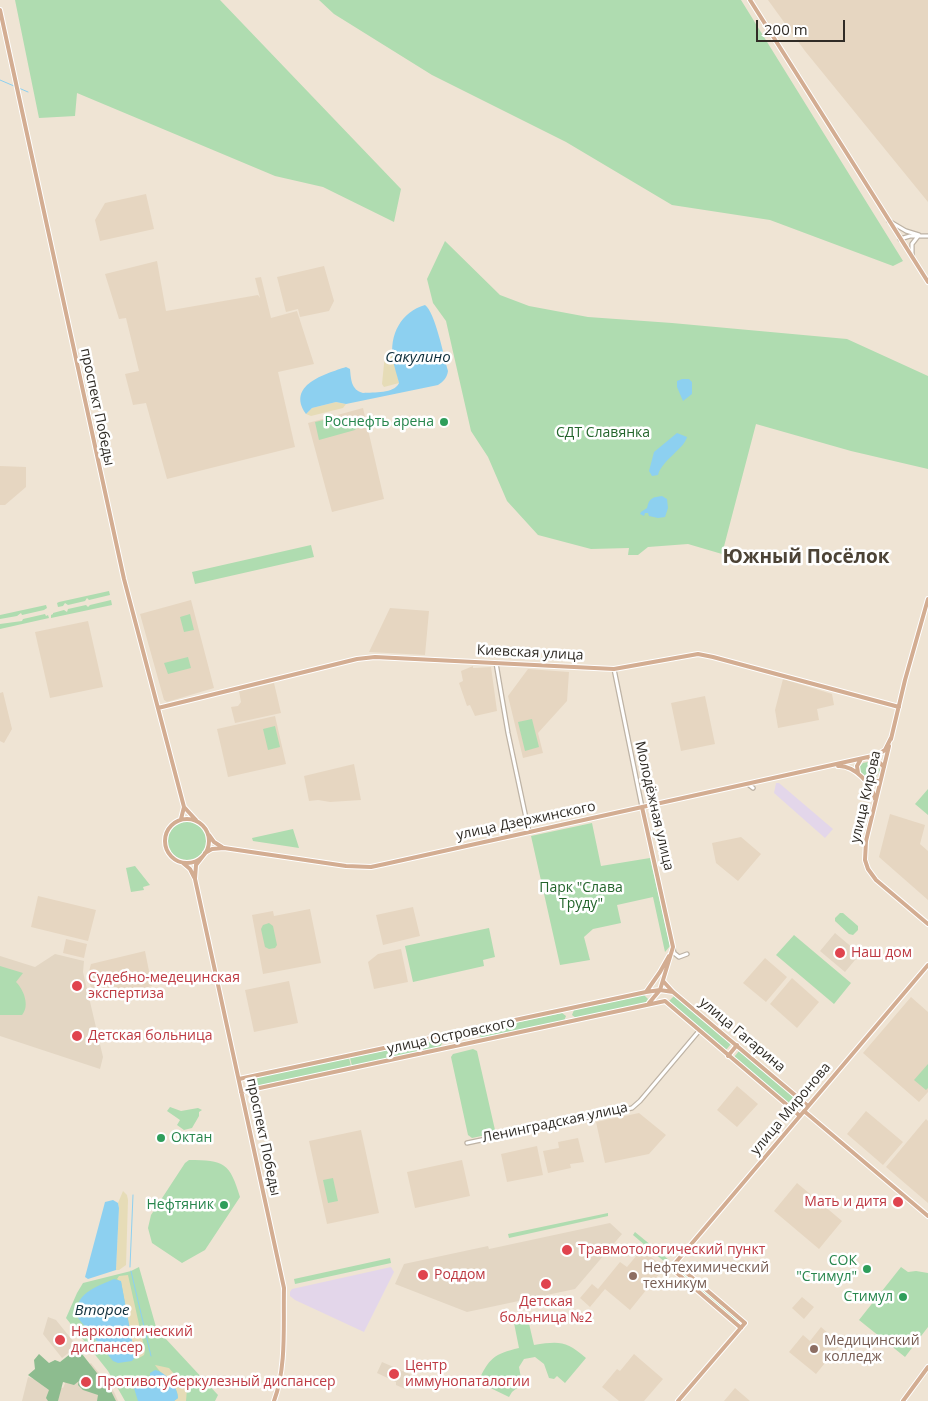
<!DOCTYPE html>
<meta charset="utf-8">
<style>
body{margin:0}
#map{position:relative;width:928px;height:1401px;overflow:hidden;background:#efe4d4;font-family:"Open Sans",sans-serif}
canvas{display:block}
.scale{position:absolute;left:756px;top:20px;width:89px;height:22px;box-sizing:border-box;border:2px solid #302c26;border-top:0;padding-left:6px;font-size:15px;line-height:18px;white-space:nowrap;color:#302c26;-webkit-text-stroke:4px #fff;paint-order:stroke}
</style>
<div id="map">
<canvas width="928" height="1401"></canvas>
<div class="scale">200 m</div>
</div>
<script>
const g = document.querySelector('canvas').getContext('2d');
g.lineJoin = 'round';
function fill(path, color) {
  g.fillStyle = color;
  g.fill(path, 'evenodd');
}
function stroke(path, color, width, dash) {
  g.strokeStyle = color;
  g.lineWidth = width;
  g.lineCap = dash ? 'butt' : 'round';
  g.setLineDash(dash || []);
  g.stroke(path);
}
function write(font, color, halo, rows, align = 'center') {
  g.font = font + ' "Open Sans",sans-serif';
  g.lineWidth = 5;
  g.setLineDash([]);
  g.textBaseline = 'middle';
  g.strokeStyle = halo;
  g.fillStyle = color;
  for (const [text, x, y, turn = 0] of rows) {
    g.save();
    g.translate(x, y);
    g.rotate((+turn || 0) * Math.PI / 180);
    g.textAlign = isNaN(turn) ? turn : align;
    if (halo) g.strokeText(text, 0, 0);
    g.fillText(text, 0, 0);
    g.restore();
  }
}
fill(new Path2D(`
 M776,783H779L833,829L825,838L774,793Z
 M391,1267L394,1272L364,1332L295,1300L290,1296V1292L292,1289Z`), '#e3d6ea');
fill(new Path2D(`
 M768,0H928V202L805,51Z
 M146,194L154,229L100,241L95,220L105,203Z
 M157,261L166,311L258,295L260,298L255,278L261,277L271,318L297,311L314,364L278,372L295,447L167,479L146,403L133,405L125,374L139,371L126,318L119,319L105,274Z
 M324,266L334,301L329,311L300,317L298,309L286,312L277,277Z
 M363,408L384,499L332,512L308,423Z
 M0,466L26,467V487L5,505H0Z
 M191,600L214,688L167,702L164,700L140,614Z
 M390,608L429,611L425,655L369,652Z
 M88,621L103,687L50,698L35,632Z
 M473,666V668L491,667L497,711L475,716L470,705L467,706L459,683L463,681L461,671Z
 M528,669L569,672L567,701L538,733L543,753L523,758L508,696Z
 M783,679L832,694L834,705L817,709L819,720L778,728L775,710Z
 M274,683L281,713L235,723L231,707L238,706L241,702L239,691Z
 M3,692L12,729L4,743L0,741V693Z
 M705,696L715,744L681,751L671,703Z
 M275,716L286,764L228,777L217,729Z
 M354,764L361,800L330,802L318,800L309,801L304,776Z
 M890,814L925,825L920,844L928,851V900L879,857Z
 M741,837L761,854L738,881L716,863L712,843Z
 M38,896L96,910L88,941L31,927Z
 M413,907L420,936L383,945L376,915Z
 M310,909L321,963L263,974L252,915L273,911L274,916Z
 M66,939L87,944L84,958L63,953Z
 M401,949L408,982L374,989L368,962L378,954Z
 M145,951L152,986L94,1000L88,975L91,964Z
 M765,958L787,977L766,1002L743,983Z
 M792,978L819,1002L797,1028L770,1004Z
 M289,981L298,1023L254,1032L245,990Z
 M911,997L928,1012V1092L919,1102L863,1053Z
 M737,1086L758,1104L737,1127L717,1110Z
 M866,1111L903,1142L883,1165L847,1134Z
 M639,1113L666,1135L649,1154L605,1163L596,1122Z
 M926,1119L928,1121V1203L886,1167Z
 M361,1130L379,1213L327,1224L309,1141Z
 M578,1138L584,1162L570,1164L571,1168L548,1173L543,1151L559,1148L558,1142Z
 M537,1146L543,1175L507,1182L501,1154Z
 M462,1160L470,1196L415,1208L407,1172Z
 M797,1183L842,1221L819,1249L774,1211Z
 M642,1249L664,1268L630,1310L605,1289L590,1307L580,1298L592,1284L598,1289L620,1262L627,1267Z
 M802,1297L814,1307L804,1319L792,1308Z
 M821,1327L839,1343V1346L816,1374L789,1352L803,1335L810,1341Z
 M634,1354L663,1379L644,1401H619L602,1387L617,1369L620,1371Z
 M735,1388L750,1401H724Z`), '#e6d6c1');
fill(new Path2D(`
 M835,933L860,954L845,972L820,951Z
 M55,954L84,961L83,972L103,1057L100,1069L0,1036V956L35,967Z
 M610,1223L622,1234L575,1289L467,1312L395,1284L404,1264L488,1246L489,1249Z
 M48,1317L56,1320L77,1346L62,1358L43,1334Z
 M382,1362L412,1375L405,1389L396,1385V1382L377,1373Z
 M91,1363L114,1392L118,1401H22L28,1377L63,1388L66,1381H67Z`), '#e3d6c3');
fill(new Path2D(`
 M15,0H220L401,189L394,222L323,187L275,176L77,93L75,116L39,118Z
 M319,0H741L903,261L893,266L770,220L672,205L566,142L432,75L334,14Z
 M445,241L500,295L529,306L588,317L672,323L847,339L928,376V469L851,451L756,424L722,554L688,544L648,547L638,555H628L629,548L591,549L538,535L507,501L488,457L471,431L446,321L433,303L427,279Z
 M351,416C358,418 361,425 355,430L319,440L315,422L324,420L325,423Z
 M311,545L314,557L195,584L192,572Z
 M109,591L110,595L89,600L87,598L85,601L68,605L65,603L63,606L58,607L57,603L59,602Z
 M111,600L112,605L51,618V615L53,614V613L64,610L67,612L68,609L86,605L88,607L90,605Z
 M46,605L47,608L44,610L22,615L21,613L17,616L0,619V615Z
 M45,614L46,616L48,615L49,618L0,629V624L22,621L23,619Z
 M190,614L194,630L184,632L180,617Z
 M188,657L191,668L168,674L164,663Z
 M532,719L539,747L525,751L518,722Z
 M275,726L280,747L268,750L263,729Z
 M872,761L876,762L880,770L876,777L871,779L864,776L858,768L863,763Z
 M928,789V815L915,804Z
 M168 841a19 19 0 1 1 38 0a19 19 0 1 1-38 0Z
 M592,823L601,866L650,858L670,946L665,952L653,897L617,905L621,923L593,929L584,937L590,960L560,965L531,836Z
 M293,829L299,848L253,841L252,838Z
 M135,866L150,885L143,887L144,890L131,892L126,868Z
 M840,913H843L858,926V930L853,935L849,934L835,921V918Z
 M269,923L273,926L277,945L275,948L269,949L265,947L261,929L263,925Z
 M489,928L495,957L483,960L484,966L413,982L405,946Z
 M794,935L851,983L834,1004L776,955Z
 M0,966L23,973L16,982C24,990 30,1006 22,1015H0Z
 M644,995L648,999L646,1004L576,1018L572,1015L574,1010Z
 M674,996L731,1044L726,1050L668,1002Z
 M562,1013L566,1016L564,1021L483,1038L478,1035L481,1030Z
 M438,1039L442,1043L440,1048L352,1066L350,1058Z
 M473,1049L477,1051L495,1130L491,1134L472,1138L468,1135L451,1057L453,1054Z
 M739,1051L802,1103L796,1110L734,1057Z
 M349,1058L351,1066L248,1088L246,1079Z
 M928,1064V1088L926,1090L914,1080Z
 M170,1107L181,1111L198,1108L202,1110L199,1112V1116L192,1128L184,1130L177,1125L180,1120L167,1111Z
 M189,1160C224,1160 230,1163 240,1197L205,1250L182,1263L152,1243L148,1228L151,1215L185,1163Z
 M333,1178L338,1201L328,1203L323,1180Z
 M608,1213V1216L509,1238L508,1234Z
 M635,1232L669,1260L666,1263L633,1235Z
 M390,1258L391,1263L295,1284L294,1279Z
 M139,1267L158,1334L165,1338L218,1395L215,1401H125L108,1371L66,1318L77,1293L83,1283L131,1271Z
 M901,1267L908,1272L916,1271L928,1273V1327L905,1357L859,1320Z
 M680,1269L739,1320L736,1322L677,1272Z
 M527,1315L534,1345C560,1341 566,1341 586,1358L565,1383L557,1376L554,1379L549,1378L544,1364L535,1357L524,1359L519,1367L522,1384L512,1392L509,1397L478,1382C489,1358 494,1354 519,1348L513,1318Z`), '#afdcb0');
fill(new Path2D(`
 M75,1345L111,1391L116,1401H97L98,1395L83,1390L78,1385L79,1381L74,1385L63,1382L58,1401H48L46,1398L49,1390L28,1375L35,1369L34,1360L39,1354L49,1363L55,1360L60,1362L74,1351Z`), '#8dbc8f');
fill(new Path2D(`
 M392,350L399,383L384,387L382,384L385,354Z
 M336,402L346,404L343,408L311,416L306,414L312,408Z
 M123,1191L127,1195L128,1200L126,1265L119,1270H116L119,1208L118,1203Z
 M128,1275L145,1351L144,1355L139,1358L135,1357L121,1282L117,1279L119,1276Z
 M155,1365L169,1368L187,1389L186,1401H174L178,1398C178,1384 162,1376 155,1365Z`), '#e6dcb7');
fill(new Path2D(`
 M425,305C435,312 444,357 448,371C447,378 443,382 438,385L346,404L336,402L312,408L306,414C286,385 325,374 346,367L350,369C351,379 351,390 363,393C374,392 394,394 399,383C397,375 394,367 393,359C389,335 401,312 425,305Z
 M682,379H689L692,382V394L683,401L677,387V381Z
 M677,433L687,437C684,449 662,460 658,475L652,476L649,471L654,452Z
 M662,496L667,499L668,508L665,517L658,518L649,516L648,513H645L644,516L640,514L641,512L647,508C649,498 653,497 662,496Z
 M113,1200L118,1203L119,1208L116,1270L88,1279L85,1277L105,1202Z
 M114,1279L121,1281L135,1357L132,1361L118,1363L113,1361L78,1318C72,1294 96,1287 114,1279Z
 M155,1370C166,1372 178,1387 178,1398L174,1401H138L133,1385L135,1381L139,1379L141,1381L146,1380L150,1377V1373Z`), '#8dd0f0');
stroke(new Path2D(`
 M0,80L28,92
 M130,1267L133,1195
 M131,1271L151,1356`), '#8dd0f0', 1);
const minor = new Path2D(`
 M889,221L906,231L919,235L912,244V256
 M900,239L910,236H928
 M496,663L508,733L529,832
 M614,669L642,807
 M748,784L753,788
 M673,948L674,953L679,957L687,954
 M467,1143L632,1108L640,1101L699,1031`);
const major = new Path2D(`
 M750,0L928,282
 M0,10L124,579L184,807L196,820
 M158,708L357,659L375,657L614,669L698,654L713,657L899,707
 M891,739L905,680L928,599
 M889,746L866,841L865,860L868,869L876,880L928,924
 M869,758L879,762L884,767
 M838,766C854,765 872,784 875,799
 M858,773L857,766L861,759
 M865,780L880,781
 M642,807L673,947L660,990L649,1003
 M181,819L184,807
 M165 841a22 22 0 1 1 44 0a22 22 0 1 1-44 0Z
 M209,835L214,842L222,847
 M205,853L212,849L224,848L346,866L371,867L385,864L877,755L885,750L891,738
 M203,856L196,865L195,879L284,1288C283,1324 287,1366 274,1401
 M183,863L190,869L194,877
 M663,981L673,992L808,1106
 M646,992L660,972L669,956
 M665,1001L800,1116
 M728,1056L737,1045
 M239,1079L646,992L660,990L673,992
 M241,1092L665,1001
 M804,1111L928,1216
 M675,1263L745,1323L678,1401
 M741,1328L671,1268L928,965
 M903,1401L928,1367`);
stroke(minor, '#beb3a5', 5.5);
stroke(major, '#fff', 6);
stroke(minor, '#fff', 3);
stroke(major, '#d3ad92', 4);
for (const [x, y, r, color] of [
 [444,422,5,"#2e9e5b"],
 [840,953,6,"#e0444e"],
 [77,986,6,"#e0444e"],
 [77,1036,6,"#e0444e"],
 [161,1138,5,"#2e9e5b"],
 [898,1202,6,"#e0444e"],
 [224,1205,5,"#2e9e5b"],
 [567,1250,6,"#e0444e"],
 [867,1269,5,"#2e9e5b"],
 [423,1275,6,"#e0444e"],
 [633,1276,5,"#8d6e63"],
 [546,1284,6,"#e0444e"],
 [903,1297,5,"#2e9e5b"],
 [60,1340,6,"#e0444e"],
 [814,1349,5,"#8d6e63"],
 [394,1374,6,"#e0444e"],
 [86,1382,6,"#e0444e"]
]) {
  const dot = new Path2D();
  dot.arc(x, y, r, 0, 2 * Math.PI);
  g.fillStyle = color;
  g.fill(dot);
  stroke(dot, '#fff', 2);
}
write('14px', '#302c26', '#fff', [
 ["проспект Победы",97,407,78],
 ["Киевская улица",530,653,3],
 ["улица Кирова",866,797,-77],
 ["Молодёжная улица",654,806,77],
 ["улица Дзержинского",526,821,-12],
 ["улица Гагарина",742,1035,40],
 ["улица Островского",451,1036,-12],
 ["улица Миронова",791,1109,-50],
 ["Ленинградская улица",555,1123,-12],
 ["проспект Победы",263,1137,78]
]);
write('14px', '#27864d', '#fff', [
 ["Роснефть арена",434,422],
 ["Октан",171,1138,"left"],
 ["Нефтяник",214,1205],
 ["СОК",857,1261],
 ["\"Стимул\"",857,1277],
 ["Стимул",893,1297]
], 'right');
write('14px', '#24652c', '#fff', [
 ["СДТ Славянка",603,433],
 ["Парк \"Слава",581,888],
 ["Труду\"",581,904]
]);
write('14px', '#be3a42', '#fff', [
 ["Наш дом",851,953],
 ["Судебно-медецинская",88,978],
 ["экспертиза",88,994],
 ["Детская больница",88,1036],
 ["Мать и дитя",887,1202,"right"],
 ["Травмотологический пункт",578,1250],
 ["Роддом",434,1275],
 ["Детская",546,1302,"center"],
 ["больница №2",546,1318,"center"],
 ["Наркологический",71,1332],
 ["диспансер",71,1348],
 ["Центр",405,1366],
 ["иммунопаталогии",405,1382],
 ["Противотуберкулезный диспансер",97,1382]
], 'left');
write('14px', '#785e54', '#fff', [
 ["Нефтехимический",643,1268],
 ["техникум",643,1284],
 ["Медицинский",824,1341],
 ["колледж",824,1357]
], 'left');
write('italic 15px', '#0e2e3b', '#fff', [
 ["Сакулино",418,358],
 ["Второе",102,1311]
]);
write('bold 19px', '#4c4336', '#fff', [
 ["Южный Посёлок",806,558]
]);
</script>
